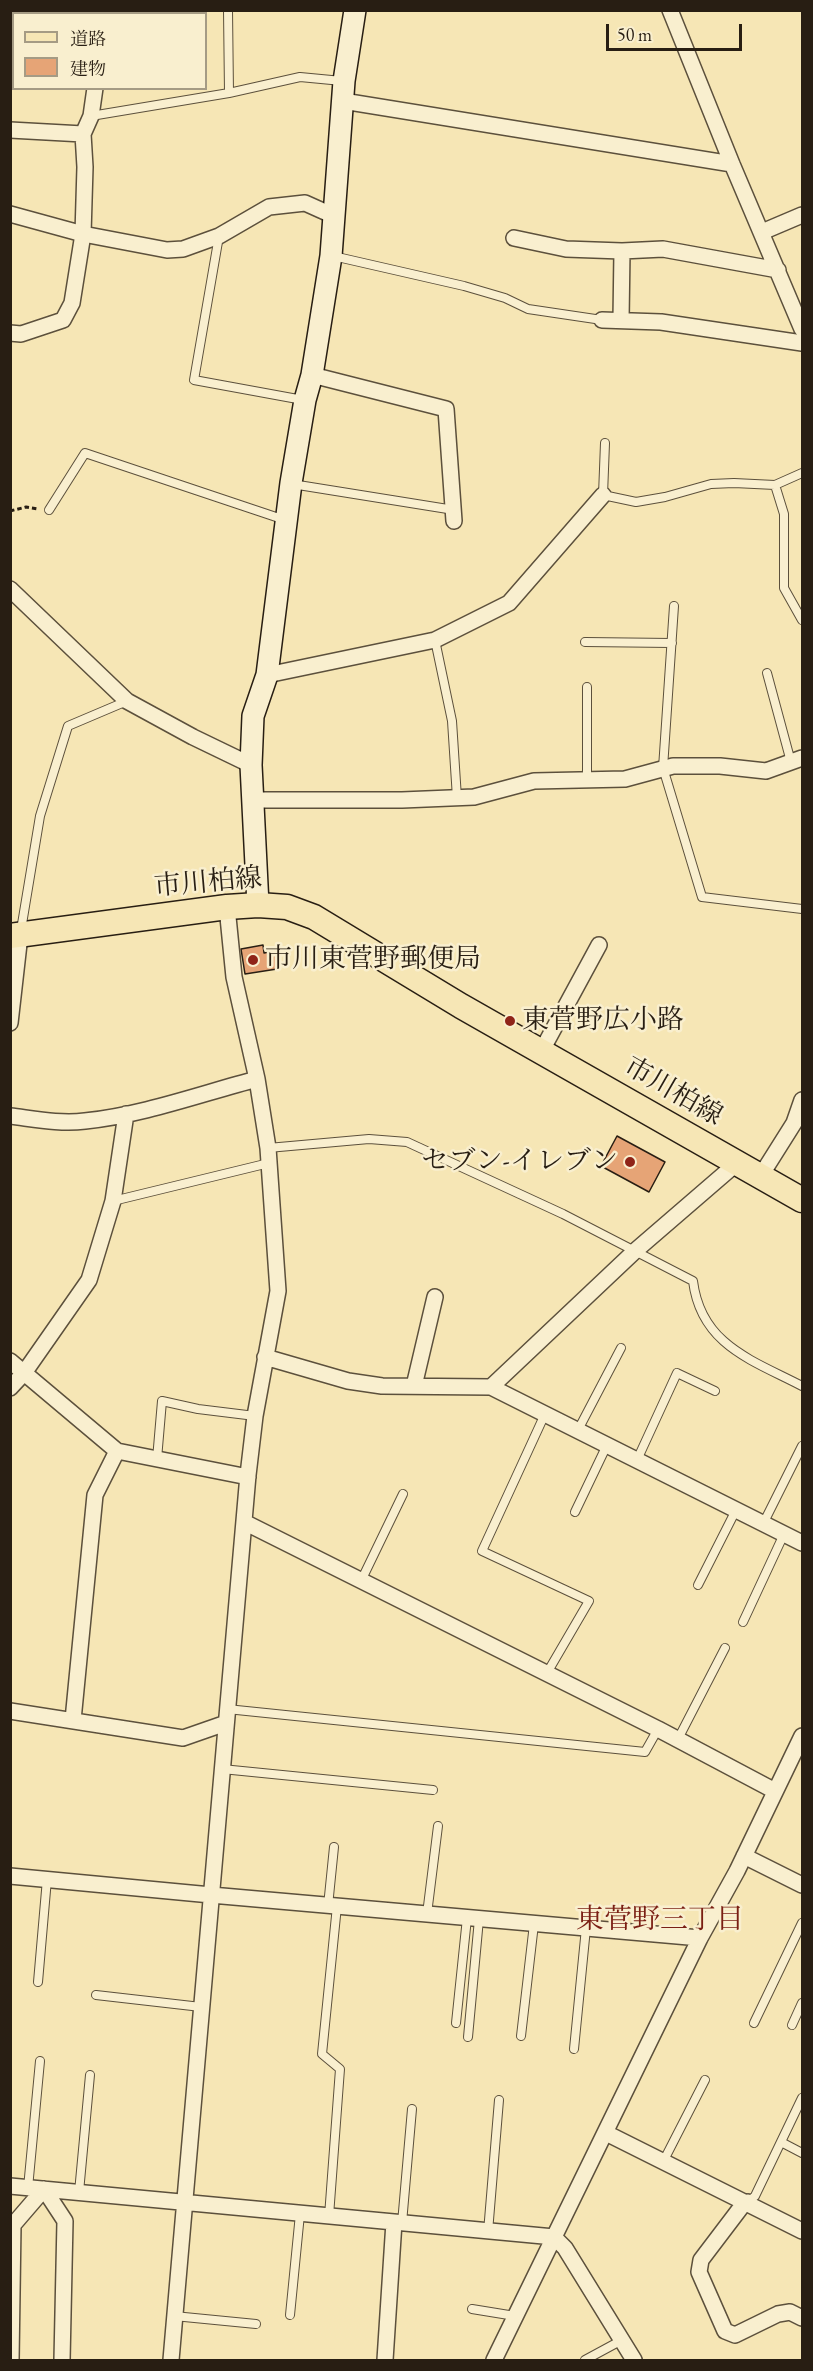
<!DOCTYPE html>
<meta charset="utf-8">
<style>
body{margin:0}
#map{position:relative;width:813px;height:2371px;overflow:hidden;background:#f6e6b5;font-family:"EB Garamond","Noto Serif JP",serif}
canvas{display:block}
.frame{position:absolute;inset:0;border:12px solid #281e13;pointer-events:none}
.legend{position:absolute;left:12px;top:12px;width:195px;height:78px;box-sizing:border-box;background:#f9efcf;border:2px solid #a59b84;margin:0;padding:8px 10px;list-style:none;font-size:18px;color:#281e13}
.legend li{display:flex;align-items:center;gap:12px;height:30px}
.legend b{width:30px;border:2px solid #a59b84}
.scale{position:absolute;left:606px;top:24px;width:136px;height:27px;box-sizing:border-box;border:3px solid #281e13;border-top:0;padding-left:8px;font-size:18px;line-height:21px;white-space:nowrap;color:#281e13;-webkit-text-stroke:4px #f9efcf;paint-order:stroke}
</style>
<div id="map">
<canvas width="813" height="2371"></canvas>
<div class="frame"></div>
<ul class="legend">
<li><b style="height:8px;background:#f6e6b5"></b>道路</li>
<li><b style="height:16px;background:#e6a476"></b>建物</li>
</ul>
<div class="scale">50 m</div>
</div>
<script>
const g = document.querySelector('canvas').getContext('2d');
g.lineJoin = 'round';
function fill(path, color) {
  g.fillStyle = color;
  g.fill(path, 'evenodd');
}
function stroke(path, color, width, dash) {
  g.strokeStyle = color;
  g.lineWidth = width;
  g.lineCap = dash ? 'butt' : 'round';
  g.setLineDash(dash || []);
  g.stroke(path);
}
function write(font, color, halo, rows, align = 'center') {
  g.font = font + ' "EB Garamond","Noto Serif JP",serif';
  g.lineWidth = 5;
  g.setLineDash([]);
  g.textBaseline = 'middle';
  g.strokeStyle = halo;
  g.fillStyle = color;
  for (const [text, x, y, turn = 0] of rows) {
    g.save();
    g.translate(x, y);
    g.rotate((+turn || 0) * Math.PI / 180);
    g.textAlign = isNaN(turn) ? turn : align;
    if (halo) g.strokeText(text, 0, 0);
    g.fillText(text, 0, 0);
    g.restore();
  }
}
const building = new Path2D(`
 M263,945L264,953L275,951L277,969L245,974L241,949Z
 M617,1136L665,1162L649,1192L601,1166Z`);
fill(building, '#e6a476');
stroke(building, '#281e13', 1.5);
const lane = new Path2D(`
 M228,10L229,93
 M91,116L229,93L300,77L342,81
 M219,236L194,380L303,400
 M333,256L464,286L505,298L528,309L602,320
 M605,443L603,495L636,502L665,497L711,484L734,483L775,485L802,473
 M292,484L454,510
 M775,485L784,514V588L802,620
 M49,510L85,453L285,520
 M674,606L663,768L702,897L802,909
 M435,640L452,721L457,798
 M585,642L672,643
 M767,673L791,762
 M587,687V780
 M21,930L40,816L68,726L127,701
 M268,1148L369,1139L407,1142L563,1214L693,1281C701,1345 752,1360 802,1386
 M113,1201L269,1163
 M545,1414L482,1551L589,1601L547,1673
 M578,1430L621,1348
 M157,1459L162,1401L198,1409L255,1416
 M637,1460L677,1373L715,1391
 M575,1512L607,1445
 M763,1524L802,1446
 M361,1581L403,1494
 M698,1585L736,1510
 M743,1622L784,1534
 M227,1709L645,1752L658,1729
 M678,1739L725,1648
 M222,1769L433,1790
 M328,1906L334,1847
 M427,1914L438,1826
 M38,1982L47,1879
 M96,1995L201,2007
 M456,2023L467,1918
 M754,2023L802,1923
 M792,2025L802,2003
 M521,2036L534,1924
 M468,2037L479,1919
 M574,2049L586,1928
 M781,2142L802,2153
 M663,2162L705,2080
 M28,2188L40,2061
 M79,2192L90,2075
 M748,2202L755,2196L802,2098
 M329,2216L340,2069L322,2054L337,1906
 M402,2223L412,2109
 M488,2232L499,2100
 M472,2309L515,2316
 M290,2315L300,2214
 M174,2316L256,2324
 M585,2360L622,2340`);
const street = new Path2D(`
 M670,10L732,164L802,329
 M106,14L107,10
 M343,101L732,164
 M10,130L83,134
 M10,214L83,234L167,250L183,249L219,236L269,207L305,203L334,216
 M762,232L802,215
 M514,238L566,249L622,251
 M602,320L661,322L802,343
 M621,320L622,251L663,249L778,270
 M10,333L21,334L63,320L72,303L83,234L85,167L83,134L91,116L95,88
 M312,375L446,409L454,521
 M10,589L127,701L193,737L251,765
 M267,675L435,640L509,603L603,495
 M253,800H402L474,797L534,781L625,779L673,766H720L766,771L802,758
 M10,1023L20,935
 M541,1052L599,945
 M10,1116C35,1119 60,1124 85,1121C143,1115 200,1094 257,1079
 M760,1177L794,1123L802,1100
 M265,1357L348,1381L382,1386L491,1387L802,1543
 M10,1361L117,1451L248,1477
 M414,1386L435,1297
 M491,1387L635,1251L737,1163
 M10,1388L24,1373L89,1280L113,1201L126,1114
 M244,1522L658,1729L775,1791
 M10,1711L183,1738L226,1723
 M73,1720L95,1495L117,1451
 M744,1856L802,1885
 M10,1876L211,1895L700,1938
 M606,2133L802,2231
 M10,2186L554,2237L565,2248L634,2360
 M748,2202L742,2206L701,2260L699,2272L725,2331L735,2335L778,2314L790,2312L802,2318
 M11,2360L13,2225L44,2189L65,2221L62,2360
 M171,2360L248,1475L255,1416L278,1291L268,1148L257,1079L234,977L227,907
 M385,2360L394,2222
 M494,2360L700,1938L737,1871L802,1736`);
const secondary = new Path2D(`
 M258,905L251,765L253,716L267,675L291,483L305,400L312,375L331,256L344,81L355,10`);
const primary = new Path2D(`
 M10,936L227,907L258,905L287,907L314,917L461,1006L802,1200`);
stroke(lane, '#5c503c', 10);
stroke(street, '#5c503c', 18);
stroke(secondary, '#281e13', 24);
stroke(primary, '#281e13', 27);
stroke(new Path2D(`
 M10,511L26,507L38,509`), '#281e13', 3, [4.5, 3]);
stroke(lane, '#f9efcf', 8);
stroke(street, '#f9efcf', 15);
stroke(secondary, '#f9efcf', 21);
stroke(primary, '#f6e6b5', 24);
for (const [x, y, r, color] of [
 [253,960,6,"#8f2418"],
 [510,1021,6,"#8f2418"],
 [630,1162,6,"#8f2418"]
]) {
  const dot = new Path2D();
  dot.arc(x, y, r, 0, 2 * Math.PI);
  g.fillStyle = color;
  g.fill(dot);
  stroke(dot, '#f9efcf', 2);
}
write('27px', '#281e13', '#f9efcf', [
 ["市川柏線",208,883,-5],
 ["市川柏線",673,1092,30]
]);
write('27px', '#281e13', '#f9efcf', [
 ["市川東菅野郵便局",265,960],
 ["東菅野広小路",522,1021],
 ["セブン-イレブン",618,1162,"right"]
], 'left');
write('28px', '#7a1f14', '#f9efcf', [
 ["東菅野三丁目",660,1920]
]);
</script>
